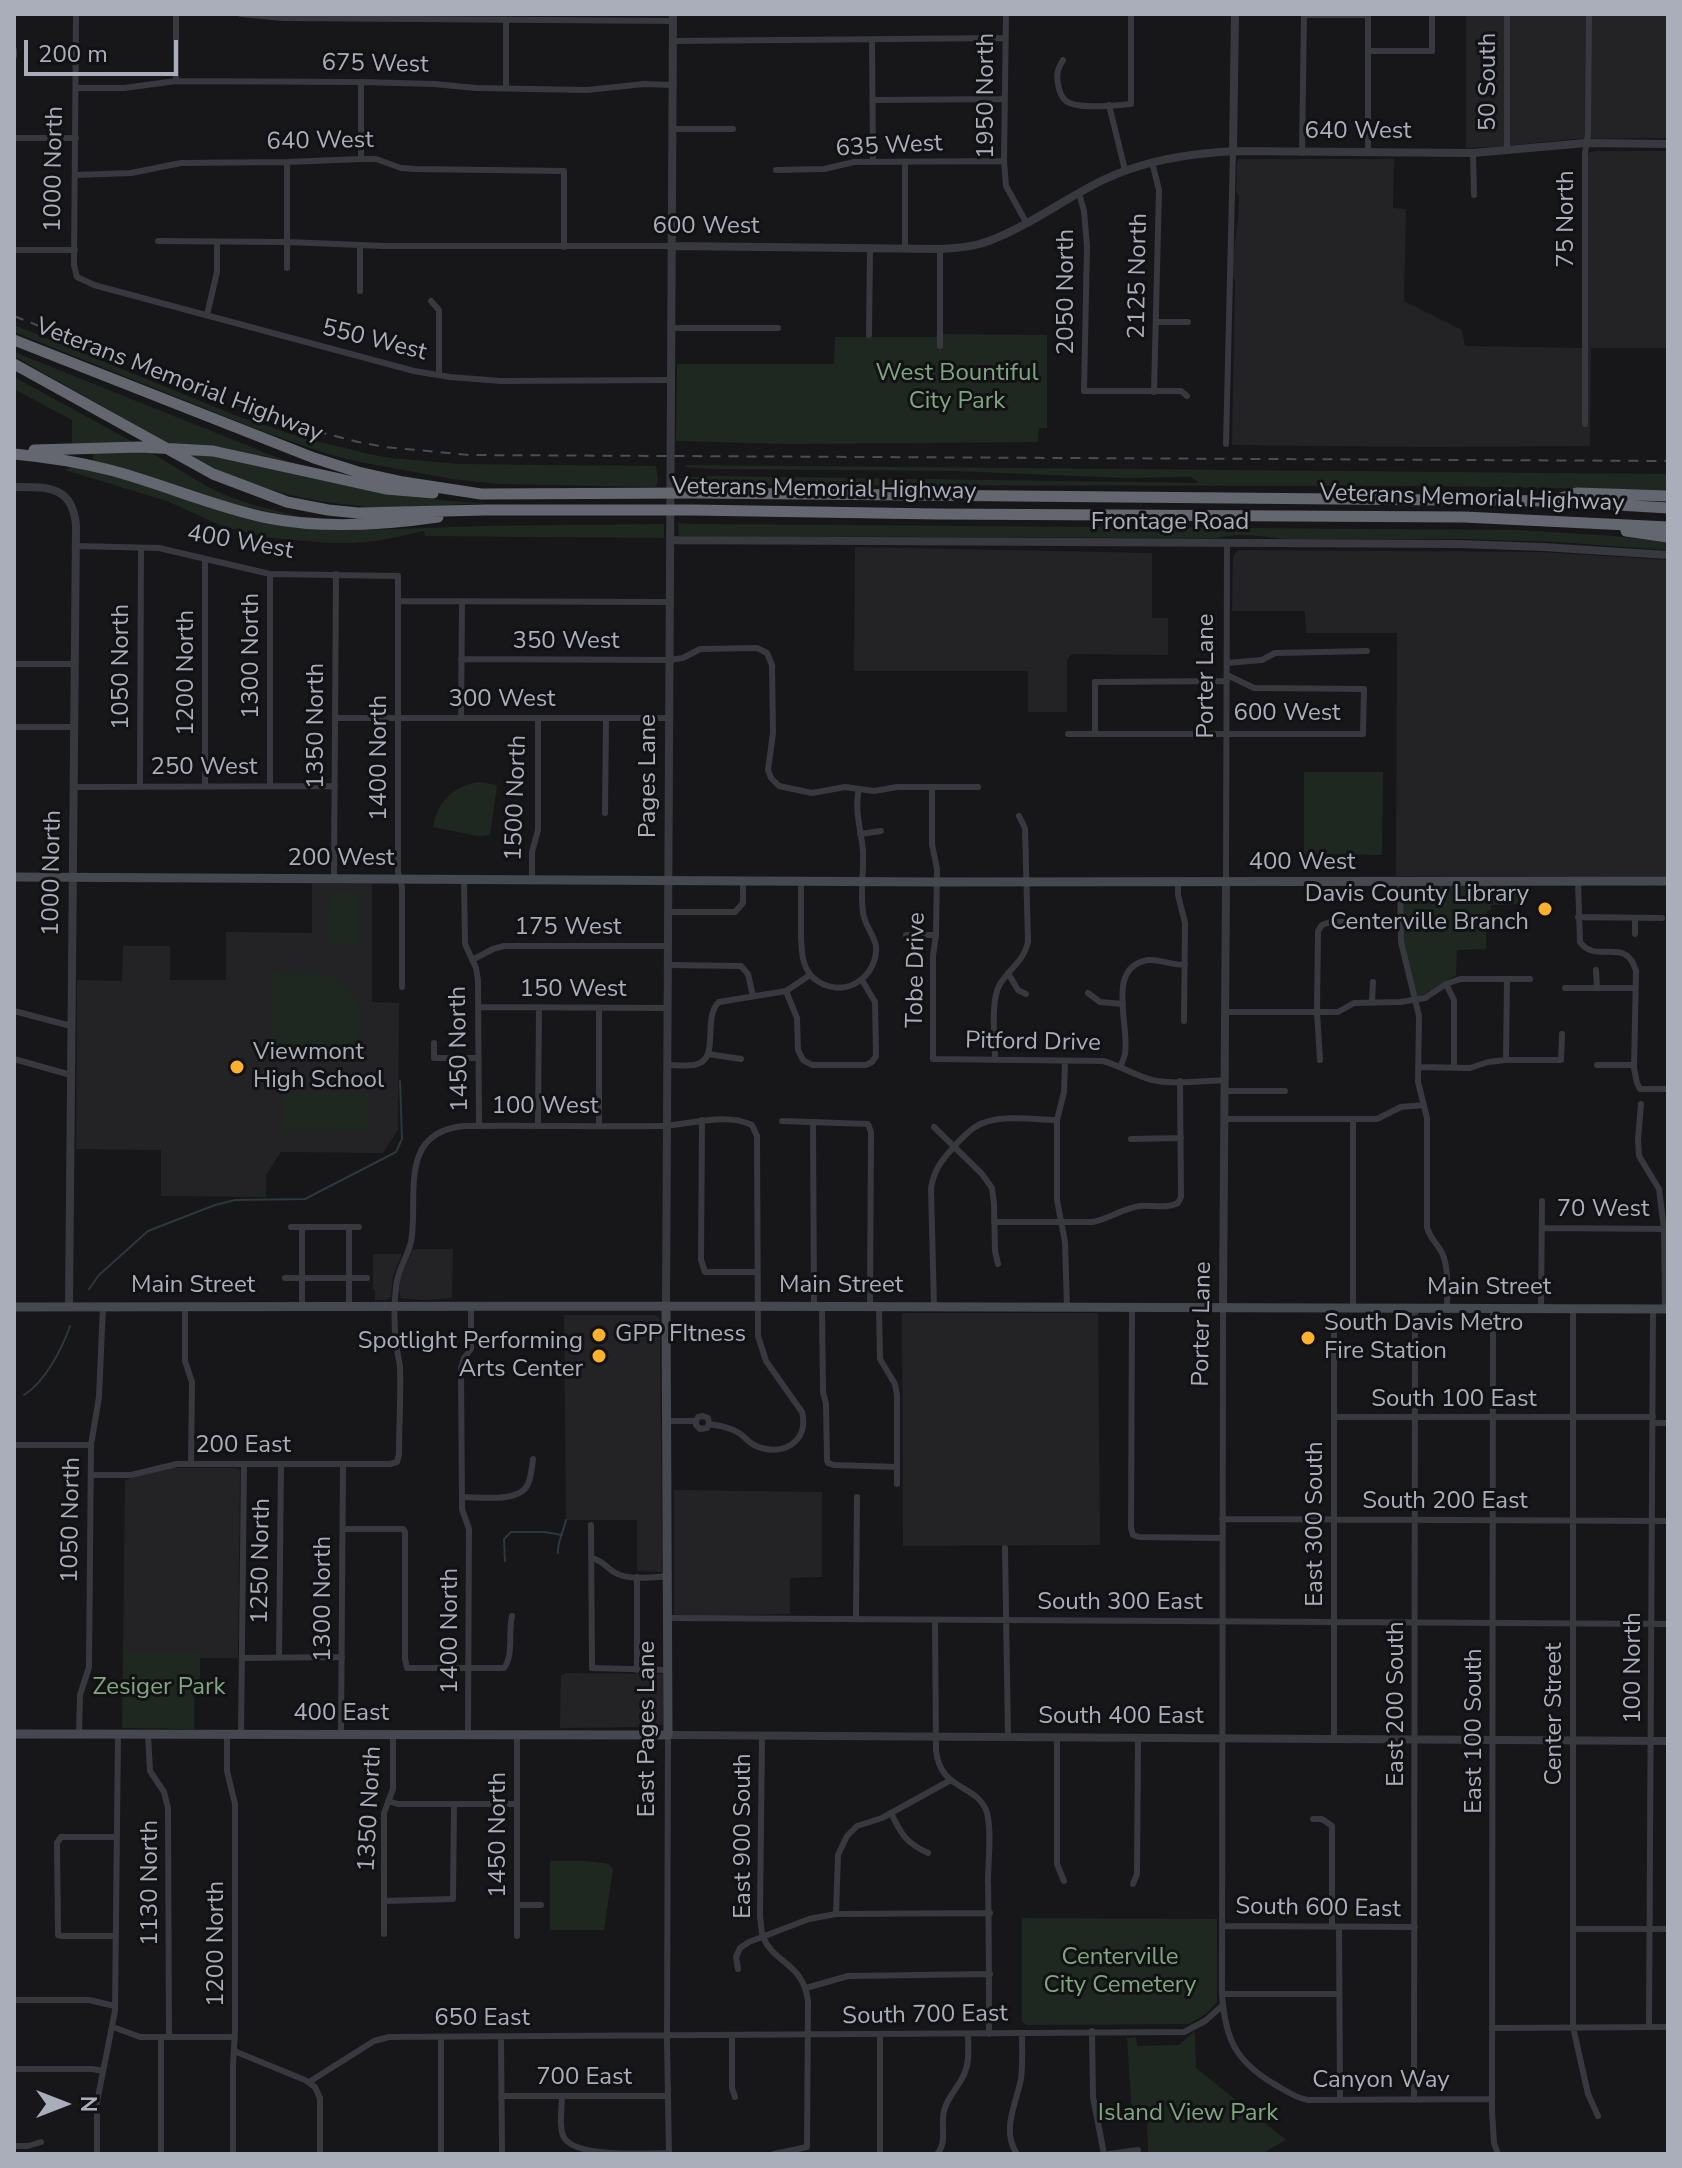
<!DOCTYPE html>
<style>
body{margin:0}
#map{position:relative;width:1682px;height:2168px;overflow:hidden;background:#171719;font-family:"Nunito Sans",sans-serif}
canvas{display:block}
.frame{position:absolute;inset:0;border:16px solid #a9aeba;pointer-events:none}
.north{position:absolute;left:24px;top:2064px;width:80px;height:80px;-webkit-text-stroke:6px #121214;paint-order:stroke;rotate:90deg;font-size:22px;font-weight:700;line-height:32px;text-align:center;color:#a9aeba}
.north::after{content:'';display:block;margin:auto;width:28px;height:36px;background:#a9aeba;clip-path:polygon(50% 0,100% 100%,50% 72%,0 100%)}
.scale{position:absolute;left:24px;top:40px;width:154px;height:36px;box-sizing:border-box;border:4px solid #a9aeba;border-top:0;padding-left:10px;font-size:24px;line-height:28px;white-space:nowrap;color:#a9aeba;-webkit-text-stroke:6px #121214;paint-order:stroke}
</style>
<div id="map">
<canvas width="1682" height="2168"></canvas>
<div class="frame"></div>
<div class="north">N</div>
<div class="scale">200 m</div>
</div>
<script>
const g = document.querySelector('canvas').getContext('2d');
g.lineJoin = 'round';
function fill(path, color) {
  g.fillStyle = color;
  g.fill(path, 'evenodd');
}
function stroke(path, color, width, dash) {
  g.strokeStyle = color;
  g.lineWidth = width;
  g.lineCap = dash ? 'butt' : 'round';
  g.setLineDash(dash || []);
  g.stroke(path);
}
function write(font, color, halo, rows, align = 'center') {
  g.font = font + ' "Nunito Sans",sans-serif';
  g.lineWidth = 6;
  g.setLineDash([]);
  g.textBaseline = 'middle';
  g.strokeStyle = halo;
  g.fillStyle = color;
  for (const [text, x, y, turn = 0] of rows) {
    g.save();
    g.translate(x, y);
    g.rotate((+turn || 0) * Math.PI / 180);
    g.textAlign = isNaN(turn) ? turn : align;
    if (halo) g.strokeText(text, 0, 0);
    g.fillText(text, 0, 0);
    g.restore();
  }
}
fill(new Path2D(`
 M1466,14H1668V138L1574,139L1494,147L1466,148Z
 M1597,151H1668V348H1591L1590,446L1426,447L1232,445L1235,281L1233,276V257L1238,218L1239,196L1236,192L1237,162L1239,159H1394L1393,208L1406,209L1404,301L1462,330L1465,346L1587,348V155L1590,152Z
 M855,547L1152,553V618H1168V655L1071,654L1067,660V712H1028V671H854Z
 M1238,550L1543,552L1668,560V876H1396L1397,633H1306L1305,611H1232L1233,557Z
 M312,883L372,884V1002L399,1003L398,1130L383,1153L281,1152L266,1175V1197L161,1196V1150L76,1149L77,980L122,981L123,946H170V980H226V932L312,933Z
 M413,1249H453L452,1298L424,1300L401,1298L399,1291L400,1279Z
 M373,1254H402L393,1276L391,1297L386,1300H375V1289H373Z
 M902,1313H1098L1100,1545L903,1546Z
 M564,1315H655L660,1319L662,1572L637,1571V1520H566Z
 M171,1468H237L240,1470L238,1658H200L199,1652H123L125,1480Z
 M674,1490L822,1492V1577L790,1578V1614L674,1616Z
 M566,1673L663,1674V1724L657,1727L560,1728L561,1675Z`), '#232326');
fill(new Path2D(`
 M14,325L237,416L304,438L369,454L390,458L460,464L656,466L658,479L656,487L500,484L452,479L365,463L331,455L262,431L14,332Z
 M945,334L1047,335V428H1039L1038,442L788,444L676,441L677,364H834L835,337H936Z
 M14,352L291,463L220,447L169,444L14,356Z
 M14,377L135,443H72V420L14,389Z
 M93,452H150L208,487L225,495L253,505L300,517C229,507 161,482 93,461Z
 M184,452L206,454C300,475 392,501 490,503C453,504 415,508 378,507C308,504 245,487 184,452Z
 M686,465L1668,474V490L1429,486L743,485L678,487V481L681,478L709,476L1199,483L1191,477L1125,478L955,471L715,469L686,467Z
 M72,467L102,472L293,526L294,528L366,530L481,526L664,524V538L425,536L424,531L377,541L353,543H330L271,538L224,527L167,501L65,470Z
 M678,523L693,524L1519,530L1614,536L1668,542V550L1555,542L1463,539H1289C1266,538 1240,531 1218,538L679,536Z
 M1304,772H1383L1382,855L1304,854Z
 M479,782L497,785L490,835L478,836L433,827C437,802 453,786 479,782Z
 M1519,882V904L1491,905V910L1487,911L1486,949L1457,950L1456,975L1416,999L1401,942L1400,883Z
 M330,893H358V945H329Z
 M271,973L327,974L341,982L351,992L359,1006L358,1059L279,1060L272,1053V1049H270Z
 M283,1092L368,1093V1131L283,1130Z
 M123,1652H200V1695L194,1696V1729L122,1728Z
 M550,1861H587L609,1864L613,1869L604,1930H550Z
 M1022,1918L1217,1919V2002L1207,2013L1189,2024L1027,2025L1022,2022Z
 M1195,2031L1196,2068L1286,2140L1261,2154H1148L1147,2116H1132L1127,2038L1136,2037L1137,2046L1179,2045Z`), '#1f2820');
stroke(new Path2D(`
 M89,1289L99,1275L148,1231L215,1205L235,1200L305,1199L396,1152L402,1139L400,1081
 M24,1395C45,1382 62,1349 70,1326
 M558,1553C557,1541 564,1531 566,1520
 M505,1561L504,1539L511,1532H545L562,1535`), '#2c373e', 2);
stroke(new Path2D(`
 M76,14L74,265L77,277L94,285L414,371L450,377L501,381L671,380
 M241,14L283,18L673,21
 M1006,14L1004,161L1006,186L1026,222
 M1304,15H1368
 M872,40L873,162
 M673,41L1005,38
 M14,50V56
 M1368,51H1432V14
 M1063,60C1058,68 1056,74 1058,84C1059,90 1061,97 1066,101C1078,110 1116,105 1131,104V14
 M176,81V14
 M361,82V159
 M76,88H124L176,81L361,82L434,84L476,88L587,90L644,84L672,85
 M506,88V20
 M874,100L1003,99
 M1109,105L1125,170
 M673,129H733
 M14,138H76
 M1507,151V14
 M1302,153L1304,14
 M1368,153V14
 M1473,153L1474,195
 M1152,162L1159,190L1154,392
 M776,170L824,169L854,162L1004,161
 M76,175L131,173L181,163L287,162L361,159H376L401,168L415,169L564,171V247
 M1079,193L1084,211L1087,246L1084,391H1181L1187,396
 M158,241L287,242L385,246H672
 M905,248V162
 M14,250H75
 M287,268V162
 M360,291V245
 M431,301L439,310V375
 M207,315L217,272V242
 M1157,322H1188
 M672,328H778
 M869,335L870,248
 M940,346V249
 M1585,424V153L1588,134L1589,14
 M1226,444L1233,151
 M76,546L159,548L270,574L398,576V872L402,887V987
 M399,601L670,602
 M461,659L670,660L683,658L700,649L757,648L767,653L772,665L773,733L768,770L771,778L779,786L812,793L845,787L874,791L897,787H978
 M1227,663L1262,660L1275,653L1367,651
 M14,664H75
 M335,718H670
 M461,718L462,601
 M14,727H74
 M1068,734H1363L1364,689L1254,688L1227,675
 M1095,734V682L1227,681
 M140,786L141,548
 M205,786V560
 M270,786V574
 M73,787L335,786
 M932,787V844L937,869L936,935L933,956V1059L1103,1061C1121,1066 1136,1076 1152,1080C1175,1085 1202,1081 1225,1080
 M605,813L606,718
 M860,834L881,831
 M334,879L336,574
 M464,879L465,944L476,968L478,980L479,1125
 M532,880V852L538,830V718
 M1578,881L1580,942C1596,965 1626,935 1636,971L1634,1068L1637,1083L1640,1089H1668
 M801,882C801,896 801,910 801,925C801,949 799,977 828,986C853,994 878,972 876,946C874,934 864,925 863,912C860,892 864,871 863,850C861,830 854,810 859,789
 M1178,882V895L1185,923L1184,1021
 M1226,882L1227,543
 M1400,883L1401,942L1419,1016L1418,1082L1427,1118V1227C1430,1239 1438,1244 1443,1255C1449,1271 1447,1291 1447,1308
 M668,912H735L743,903V881
 M1578,917L1662,918
 M1635,918V934
 M906,935H936
 M472,960L493,949L504,946H668
 M668,965L741,966L748,974L753,996
 M1596,970L1597,988
 M1008,973L1018,990L1026,994
 M1446,984L1454,1000V1068
 M1565,988H1635
 M786,991L797,1018L798,1050L803,1060L812,1065H866L872,1062L876,1056L875,1002L862,980
 M1088,993L1100,1002L1123,1004
 M1372,1002L1373,982
 M478,1007L668,1008
 M14,1011L71,1026
 M1225,1012H1338L1354,1003L1400,1002L1425,998L1446,984L1460,979H1530
 M434,1043V1058H478
 M708,1054L741,1059
 M14,1059L71,1075
 M995,1060C995,1040 990,1000 1000,984C1010,968 1024,961 1028,942L1025,828L1019,816
 M1320,1060L1317,1012L1318,931L1322,925L1330,922H1400
 M1506,1060L1507,979
 M1065,1061L1064,1092L1057,1120V1200L1065,1242L1067,1307
 M667,1065C676,1065 686,1066 694,1065C722,1060 701,1019 719,1002L786,991L810,975
 M1597,1065H1634
 M1121,1066C1121,1065 1125,1055 1125,1054C1130,1025 1105,967 1148,960C1159,959 1172,965 1185,965
 M1418,1067L1470,1068L1488,1062L1506,1060H1561L1562,1034
 M1225,1091H1285
 M1641,1104L1638,1140L1639,1156L1659,1189L1664,1229L1665,1309
 M1224,1119H1377L1401,1107L1424,1105
 M1353,1119V1308
 M702,1120L701,1260L705,1272H757
 M782,1121L868,1124L871,1132L870,1307
 M813,1122L814,1306
 M538,1125L539,1008
 M599,1126V1008
 M934,1127L982,1174L992,1188L994,1204L995,1251L998,1264
 M1131,1139L1181,1138
 M994,1222H1092C1109,1219 1123,1208 1140,1206C1153,1205 1166,1209 1178,1203L1181,1197L1180,1081
 M291,1227H359
 M302,1227V1306
 M349,1227V1306
 M1542,1228L1664,1229
 M285,1278H367
 M185,1306V1361L192,1382L191,1464
 M822,1306L823,1392L826,1404L827,1460L828,1463L834,1465L897,1467
 M879,1307L880,1359L895,1384L897,1395V1484
 M934,1307L931,1188C934,1171 940,1162 952,1149C958,1142 966,1133 975,1127C997,1113 1033,1120 1057,1120
 M1132,1307L1131,1528L1133,1535L1139,1537L1221,1538
 M1223,1307L1222,1994C1225,2038 1235,2061 1274,2084C1285,2090 1295,2098 1308,2100L1492,2099
 M1334,1308V1740
 M1493,1308L1492,2112L1494,2143L1498,2154
 M1541,1308L1542,1201
 M1573,1308V2027L1588,2094L1598,2116
 M1334,1417H1653
 M667,1421H696L698,1417L703,1416L708,1418L709,1424L707,1428L700,1429L696,1425V1421
 M1653,1423H1668
 M14,1445H91
 M91,1475H131L177,1464H390L397,1462L399,1454C399,1425 401,1396 400,1367C399,1359 397,1351 396,1343C394,1325 394,1305 396,1287C397,1268 411,1254 412,1235C417,1191 400,1133 463,1126C529,1125 595,1127 661,1126C690,1125 724,1112 752,1125L757,1136L758,1336L766,1361L802,1412C810,1443 780,1458 754,1445C748,1442 744,1436 739,1433C730,1427 720,1426 709,1424
 M462,1497C480,1497 520,1503 528,1484C531,1477 532,1467 533,1459
 M1222,1519L1668,1521
 M591,1525L592,1668L668,1670
 M343,1529H403L405,1532V1659L407,1668H504C514,1655 508,1632 512,1616
 M1005,1548L1008,1737
 M591,1558C604,1560 608,1571 620,1575C635,1580 654,1577 669,1576
 M667,1618L1668,1624
 M856,1619L857,1497
 M935,1620L936,1750C940,1792 978,1783 987,1813C992,1832 988,1861 988,1881C989,1932 989,1983 989,2034
 M279,1657L281,1464
 M242,1658L342,1657
 M637,1670V1577
 M79,1734L80,1695L89,1667L91,1445L99,1397L103,1306
 M148,1734L150,1771L164,1792L168,1808L169,2037
 M227,1734V1771L235,1804V2030L233,2066V2154
 M241,1734L244,1464
 M341,1734L343,1464
 M468,1734L469,1529L462,1509L461,1368L464,1358L471,1349V1306
 M517,1734V1936
 M668,1735L667,2042L669,2154
 M762,1735L760,1916C761,1923 761,1931 763,1937C774,1964 803,1962 808,2001L807,2147L774,2154
 M1057,1737V1864L1064,1881
 M388,1801L398,1804H517
 M891,1813C901,1834 906,1843 928,1853
 M1313,1819H1322L1332,1826V1927
 M1133,1884L1137,1874L1138,1737
 M384,1901L453,1899L454,1804
 M517,1905H541
 M836,1914L838,1855L847,1836L857,1826L882,1818L949,1781
 M1222,1926L1415,1927
 M1339,1927L1340,2100
 M1573,1929H1668
 M384,1934V1813L393,1789V1734
 M116,1936H62L58,1935L57,1843L61,1837H116
 M738,1969L736,1957L740,1948L749,1942L809,1919L836,1914L990,1913
 M806,1988L848,1976L990,1974
 M1222,1994H1339
 M14,2000H89L115,2006
 M113,2027L140,2037H235
 M1649,2027L1653,1309
 M1492,2028L1668,2027
 M1092,2031L1093,2097L1104,2154
 M732,2035V2088L735,2097
 M161,2037V2154
 M501,2037L502,2154
 M234,2051L305,2080L315,2087L320,2098V2154
 M14,2069H92L103,2071
 M309,2082L374,2041L389,2037L1184,2032L1205,2021L1222,2006
 M501,2096H667
 M562,2096C562,2108 558,2130 565,2139C580,2158 646,2153 668,2153
 M1414,2100L1415,1308
 M14,2146H28L41,2142
 M97,2154V2102L115,2011L118,1734
 M441,2154V2037
 M880,2154V2035
 M937,2154C948,2142 940,2126 944,2111C947,2097 960,2086 965,2072C970,2060 968,2046 968,2034
 M1017,2154C1001,2131 1016,2104 1021,2079C1023,2064 1022,2048 1022,2033
 M1109,2154L1138,2150`), '#38393f', 6);
stroke(new Path2D(`
 M1233,151L1235,14
 M672,246L940,249C957,248 973,247 989,241C1029,226 1064,199 1103,180C1145,160 1188,154 1233,151L1473,153L1586,143L1668,144
 M14,487C47,487 73,485 76,526L69,1306
 M671,540L1459,544L1543,547L1668,555
 M666,1306L673,14
 M1223,1307L1226,882
 M668,1735L1668,1741`), '#38393f', 8);
stroke(new Path2D(`
 M14,877L937,882L1668,881
 M14,1307L666,1306L1668,1309
 M14,1734L668,1735L666,1306`), '#46484f', 9);
stroke(new Path2D(`
 M14,340L314,458L358,472L403,482L481,494L693,493L1551,501L1668,508
 M14,364L213,474L287,502L328,510L358,513L486,510H693L937,514L1464,517L1668,527
 M34,450L140,447L213,451L386,489L433,493
 M14,454C46,457 79,462 110,470C163,484 214,507 268,518C323,529 383,525 438,517
 M1558,499L1577,493L1668,496
 M1626,531L1668,537`), '#646770', 11);
stroke(new Path2D(`
 M14,316L215,396L297,426L358,442L385,447L469,455L1668,461`), '#4b4d54', 2, [10, 8]);
for (const [x, y, r, color] of [
 [1545,909,8,"#fbb12e"],
 [237,1067,8,"#fbb12e"],
 [599,1335,8,"#fbb12e"],
 [1308,1338,8,"#fbb12e"],
 [599,1356,8,"#fbb12e"]
]) {
  const dot = new Path2D();
  dot.arc(x, y, r, 0, 2 * Math.PI);
  g.fillStyle = color;
  g.fill(dot);
  stroke(dot, '#121214', 3);
}
write('24px', '#a9aeba', '#121214', [
 ["675 West",375,65,1],
 ["50 South",1489,82,-90],
 ["1950 North",987,96,-90],
 ["640 West",1358,132],
 ["640 West",320,142,-1],
 ["635 West",889,147,-3],
 ["1000 North",55,169,-89],
 ["75 North",1567,219,-90],
 ["600 West",706,227],
 ["2125 North",1139,276,-89],
 ["2050 North",1067,292,-90],
 ["550 West",374,341,14],
 ["Veterans Memorial Highway",179,381,21],
 ["Veterans Memorial Highway",824,490,1],
 ["Veterans Memorial Highway",1472,499,2],
 ["Frontage Road",1170,523],
 ["400 West",240,543,10],
 ["350 West",566,642],
 ["1300 North",252,656,-90],
 ["1050 North",122,667,-90],
 ["1200 North",187,673,-90],
 ["Porter Lane",1207,676,-90],
 ["300 West",502,700],
 ["600 West",1287,714],
 ["1350 North",317,726,-90],
 ["1400 North",380,758,-90],
 ["250 West",204,768],
 ["Pages Lane",649,776,-90],
 ["1500 North",517,798,-88],
 ["200 West",341,859],
 ["400 West",1302,863],
 ["1000 North",53,873,-89],
 ["175 West",568,928],
 ["Tobe Drive",917,970,-89],
 ["150 West",573,990],
 ["Pitford Drive",1033,1043,1],
 ["1450 North",460,1049,-91],
 ["100 West",545,1107],
 ["70 West",1603,1210],
 ["Main Street",193,1286],
 ["Main Street",841,1286],
 ["Main Street",1489,1288],
 ["Porter Lane",1203,1324,-89],
 ["South 100 East",1454,1400],
 ["200 East",243,1446],
 ["South 200 East",1445,1502],
 ["1050 North",72,1520,-89],
 ["East 300 South",1316,1524,-90],
 ["1250 North",262,1561,-89],
 ["1300 North",324,1599,-90],
 ["South 300 East",1120,1603],
 ["1400 North",451,1631,-90],
 ["100 North",1634,1668,-90],
 ["East 200 South",1397,1704,-90],
 ["400 East",341,1714],
 ["Center Street",1555,1714,-90],
 ["South 400 East",1121,1717],
 ["East Pages Lane",648,1729,-90],
 ["East 100 South",1475,1731,-90],
 ["1350 North",371,1809,-87],
 ["1450 North",499,1835,-90],
 ["East 900 South",744,1836,-90],
 ["1130 North",151,1883,-90],
 ["South 600 East",1318,1909,1],
 ["1200 North",217,1944,-90],
 ["South 700 East",925,2016,-1],
 ["650 East",482,2019],
 ["700 East",584,2078],
 ["Canyon Way",1381,2081]
]);
write('24px', '#7fa680', '#121214', [
 ["West Bountiful",957,374],
 ["City Park",957,402],
 ["Zesiger Park",159,1688],
 ["Centerville",1120,1958],
 ["City Cemetery",1120,1986],
 ["Island View Park",1188,2114]
]);
write('24px', '#a9aeba', '#121214', [
 ["Davis County Library",1529,895,"right"],
 ["Centerville Branch",1529,923,"right"],
 ["Viewmont",253,1053],
 ["High School",253,1081],
 ["South Davis Metro",1324,1324],
 ["Fire Station",1324,1352],
 ["GPP FItness",615,1335],
 ["Spotlight Performing",583,1342,"right"],
 ["Arts Center",583,1370,"right"]
], 'left');
</script>
